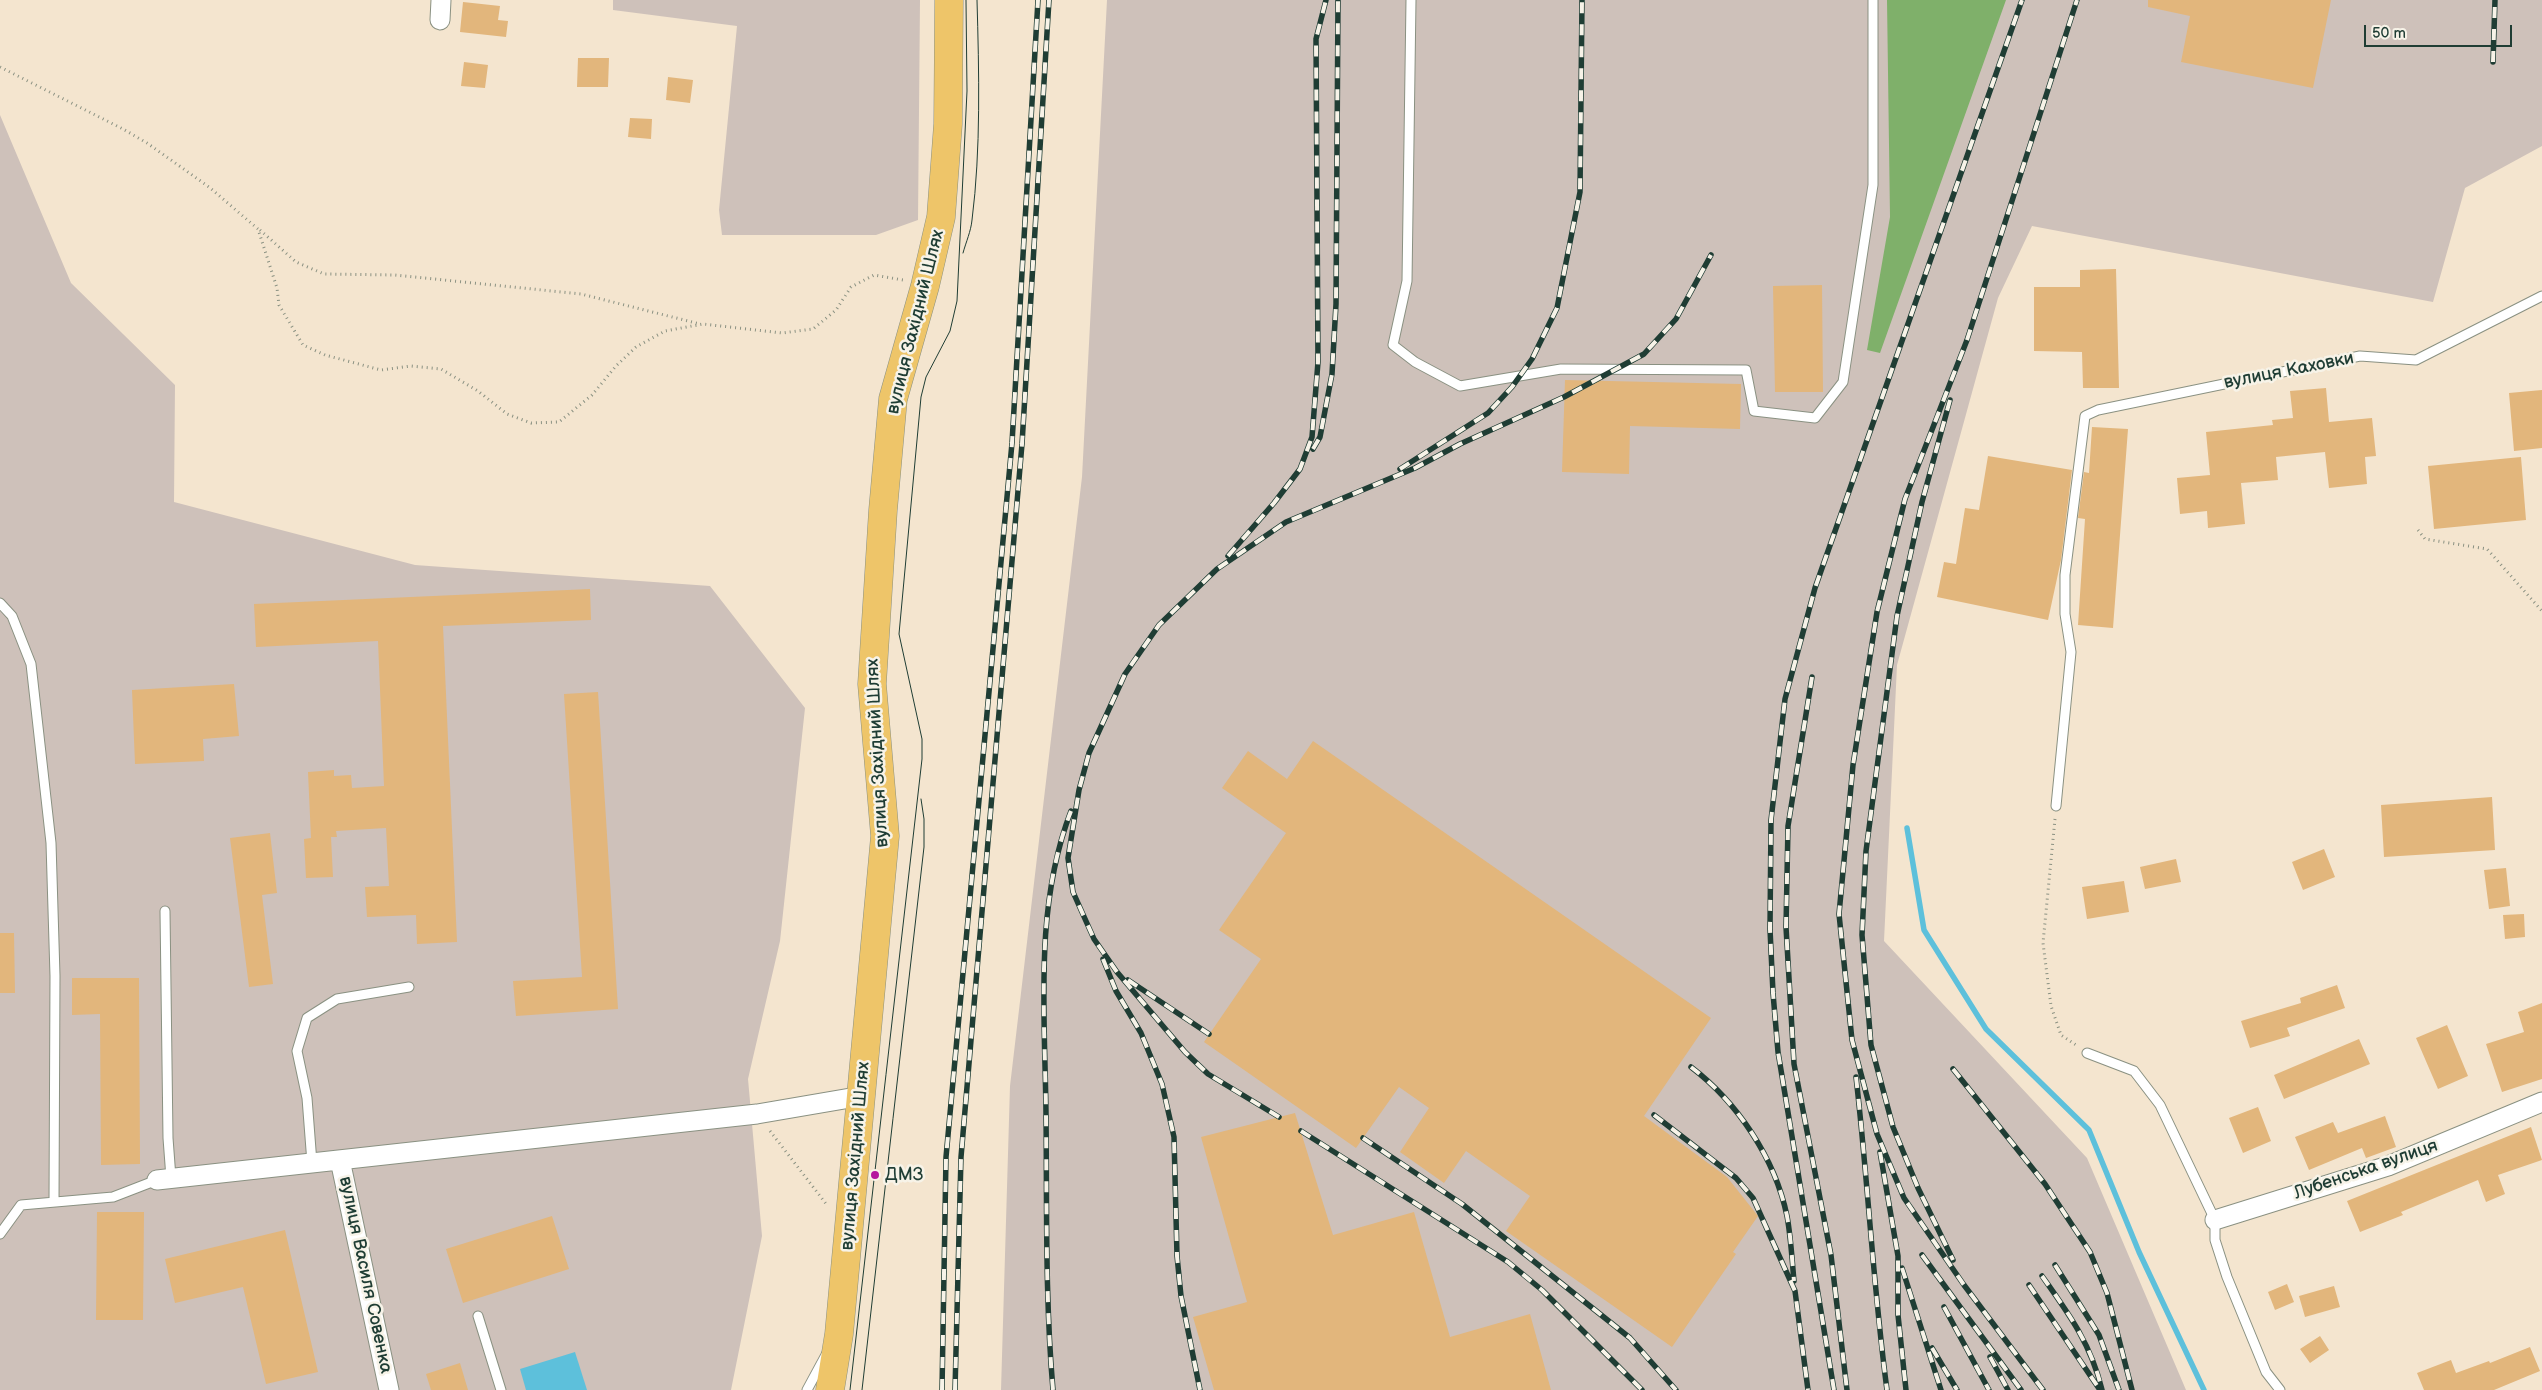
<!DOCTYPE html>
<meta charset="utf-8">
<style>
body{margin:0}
#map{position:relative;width:2542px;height:1390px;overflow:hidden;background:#f4e5cf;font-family:"Balsamiq Sans",sans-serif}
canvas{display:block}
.scale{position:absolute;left:2364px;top:25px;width:148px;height:22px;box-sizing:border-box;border:2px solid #1f3d34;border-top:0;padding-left:6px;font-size:15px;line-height:18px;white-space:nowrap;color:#1f3d34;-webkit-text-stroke:4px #f7f3e8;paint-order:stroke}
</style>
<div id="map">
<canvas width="2542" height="1390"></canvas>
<div class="scale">50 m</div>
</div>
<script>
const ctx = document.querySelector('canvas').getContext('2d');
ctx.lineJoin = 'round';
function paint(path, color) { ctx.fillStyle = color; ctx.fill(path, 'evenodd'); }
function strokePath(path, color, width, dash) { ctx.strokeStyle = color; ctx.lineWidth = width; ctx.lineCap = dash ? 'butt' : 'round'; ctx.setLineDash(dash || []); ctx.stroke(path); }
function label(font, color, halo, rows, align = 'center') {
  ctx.font = font + ' "Balsamiq Sans",sans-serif'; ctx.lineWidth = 5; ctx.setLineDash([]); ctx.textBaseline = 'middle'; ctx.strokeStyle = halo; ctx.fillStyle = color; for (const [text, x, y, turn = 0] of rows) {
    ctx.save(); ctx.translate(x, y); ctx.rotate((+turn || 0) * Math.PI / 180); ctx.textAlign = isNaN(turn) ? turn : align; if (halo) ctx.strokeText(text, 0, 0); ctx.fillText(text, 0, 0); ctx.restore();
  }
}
paint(new Path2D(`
 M613,0H920L918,220L876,235H722L719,210L737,26L613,10Z
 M1107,0H2542V146L2465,188L2433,302L2032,226L1998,298L1897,665L1884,941L2087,1158L2186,1390H1001L1010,1086L1082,477Z
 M0,115L71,283L175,385L174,502L415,565L710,586L805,708L780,941L748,1079L762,1236L731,1390H0Z`), '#cec1ba');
paint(new Path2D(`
 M1887,0H2006L1880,353L1867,350L1890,217Z`), '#7fb06a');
paint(new Path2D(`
 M575,1352L587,1390H526L520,1369Z`), '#5dc0db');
strokePath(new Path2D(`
 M1907,828L1924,930L1986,1029L2089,1130L2139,1252L2204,1390`), '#5dc0db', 5.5);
paint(new Path2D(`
 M2148,0H2331L2313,88L2181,62L2190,16L2148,7Z
 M463,2L500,6L498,20L508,21L506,37L460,32Z
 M578,58H609L608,87H577Z
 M464,62L488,65L485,88L461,86Z
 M668,77L693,80L690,103L666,100Z
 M630,118L652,119L651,139L628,137Z
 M2116,269L2119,388H2083L2082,352L2034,351V287H2080V270Z
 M1822,285L1823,392H1775L1773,286Z
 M1565,380L1741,384L1740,429L1630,426L1629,474L1562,472Z
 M2326,388L2329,422L2372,418L2376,456L2365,457L2367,484L2329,488L2325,452L2276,457L2278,480L2241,483L2245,524L2208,528L2207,511L2180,514L2177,478L2210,475L2206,432L2273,425L2272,420L2293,418L2290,391Z
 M2542,390V448L2514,451L2509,393Z
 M2092,427L2128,429L2113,628L2078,625L2085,519L2078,518L2084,472L2089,473Z
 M1988,456L2072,470L2061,560L2048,620L1937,597L1944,562L1956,564L1965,508L1979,510Z
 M2521,457L2526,520L2434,529L2428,466Z
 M590,589L591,620L443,626L457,942L417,944L416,915L367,917L365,887L389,886L386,828L336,831L337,837H331L333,877L306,878L304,839L311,838L308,772L334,770V776L351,775L352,788L384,786L378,641L256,647L254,604Z
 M234,684L239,736L203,739L204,761L135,764L132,690Z
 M598,692L618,1009L516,1016L513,981L582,977L564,694Z
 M1313,741L1711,1018L1644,1116L1727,1177L1758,1216L1733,1252L1736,1254L1672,1347L1506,1231L1530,1196L1466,1151L1444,1183L1400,1152L1429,1108L1399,1087L1356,1148L1204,1042L1261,959L1219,930L1286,833L1222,788L1248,751L1287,779Z
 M2492,797L2495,850L2384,857L2381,805Z
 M270,833L277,893L262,895L273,984L249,987L230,838Z
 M2324,849L2335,877L2303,890L2292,862Z
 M2176,859L2181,882L2145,889L2140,867Z
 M2506,868L2510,906L2489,909L2484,870Z
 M2124,881L2129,912L2087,919L2082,887Z
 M2524,914L2525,937L2505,939L2503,915Z
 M0,933H14L15,993H0Z
 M72,978H139L140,1164L101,1165L100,1014L72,1015Z
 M2337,985L2345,1008L2287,1028L2290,1036L2250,1048L2241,1021L2301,1003L2300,998Z
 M2542,1003V1079L2502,1092L2486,1044L2524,1032L2518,1012Z
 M2447,1025L2468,1076L2438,1089L2416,1038Z
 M2359,1039L2370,1064L2284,1099L2274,1075Z
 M2258,1107L2271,1141L2243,1153L2229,1118Z
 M1295,1113L1333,1235L1414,1212L1450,1337L1530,1314L1551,1390H1214L1193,1317L1247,1302L1201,1137Z
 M2385,1116L2396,1147L2366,1158L2362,1148L2309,1170L2295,1137L2333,1122L2338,1133Z
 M2531,1127L2542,1160L2498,1175L2505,1194L2486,1202L2478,1180L2401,1212L2403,1215L2360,1232L2347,1201Z
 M97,1212H144L143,1320H96Z
 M552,1216L569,1269L463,1303L446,1249Z
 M285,1230L318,1372L266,1384L243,1287L175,1303L165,1259Z
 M2287,1284L2294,1302L2275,1310L2268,1292Z
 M2334,1286L2340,1307L2305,1317L2299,1296Z
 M2320,1336L2329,1350L2310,1363L2300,1349Z
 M2530,1347L2540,1371L2494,1390H2424L2417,1373L2451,1360L2456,1373L2489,1361L2490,1363Z
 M460,1363L468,1390H431L426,1374Z`), '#e2b67c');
const service = new Path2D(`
 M1411,0L1407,281L1393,345L1415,362L1460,386L1561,369L1746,370L1754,411L1815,418L1843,382L1873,185V0
 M0,603L12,616L31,664L51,843L55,976L54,1201
 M2056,806L2071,652L2065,614V575L2085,416L2098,410L2360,356L2416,360L2542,296
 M165,911L168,1138L171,1178
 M2087,1053L2134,1071L2160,1105L2215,1220V1240L2227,1277L2266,1372L2280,1390
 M312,1163L307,1098L297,1051L307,1018L337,999L409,987
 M0,1234L21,1205L113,1197L157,1180
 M478,1316L501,1390
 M807,1390L827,1353`);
const minor = new Path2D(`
 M440,20L441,0
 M340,1160L389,1390
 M157,1180L757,1114L862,1096
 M2215,1220L2388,1166L2542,1102`);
const trunk = new Path2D(`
 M830,1390L839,1334L885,836L872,684L883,510L893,399L925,286L941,217L948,124L949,0`);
strokePath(service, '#8a9182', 11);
strokePath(minor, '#8a9182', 21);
strokePath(trunk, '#8a9182', 29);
strokePath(new Path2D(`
 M0,67L123,129L147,143L209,187L258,229L277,288L279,305L303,345L325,355L381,370L411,366L441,369L478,391L507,414L531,423L559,422L592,395L616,366L636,347L665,331L703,324L782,333L813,329L836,310L851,287L874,275L903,280
 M260,230L296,262L324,274L395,275L581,294L700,324
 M2418,530L2425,539L2487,549L2542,611
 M2055,819L2043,943L2051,1006L2061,1035L2076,1045
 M770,1131L827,1205`), '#8a9182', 3, [1, 4]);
strokePath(service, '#fff', 9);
strokePath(minor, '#fff', 19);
strokePath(trunk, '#eec569', 28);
strokePath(new Path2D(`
 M963,253C966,242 971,231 972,220C981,150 979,71 977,0
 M850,1390L922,759V739L899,634L921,397L926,377L950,331L957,301L967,91L966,0
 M862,1390L924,847V819L921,799`), '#1f3d34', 1);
const rail = new Path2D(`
 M2493,62L2495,0
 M1950,400L1922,502L1897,616L1866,851L1862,935L1871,1045L1893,1127L1918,1188L1953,1260
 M1313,449L1320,437L1332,374L1336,304L1338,0
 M1400,469L1488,413L1512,387L1532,359L1557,308L1580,192L1582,0
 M1228,556L1274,503L1300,469L1312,437L1318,362L1316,39L1326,0
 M1812,677L1788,826L1786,927L1794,1064L1831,1255L1847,1390
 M1103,959L1116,991L1141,1033L1162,1084L1174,1137L1177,1256L1181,1296L1200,1390
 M1128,980L1209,1034
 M1691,1067C1737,1102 1775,1158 1787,1216C1791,1238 1792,1260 1794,1281
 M1953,1069L2045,1184L2090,1252L2107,1293L2132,1390
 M1856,1077C1868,1181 1873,1286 1887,1390
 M1654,1115L1736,1178L1753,1198L1795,1291L1808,1390
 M1279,1117L1208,1074L1185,1052L1117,972L1094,939L1073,892L1068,858L1079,790L1089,753L1125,674L1159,625L1217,569L1286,522L1415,468L1460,444L1564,397L1644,354L1676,319L1711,255
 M1301,1131L1508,1262L1542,1290L1642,1390
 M1363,1138L1462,1204L1630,1338L1676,1390
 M1880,1152L1898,1256V1315L1906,1390
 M1922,1255L2021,1390
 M2055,1265L2099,1335L2119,1390
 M1902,1268L1941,1390
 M2042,1276C2069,1314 2091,1344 2102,1390
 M2029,1285L2100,1390
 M1944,1307L1989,1390
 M1932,1348L1957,1390
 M1990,1357L2008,1390
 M942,1390L946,1157L1012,443L1038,0
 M955,1390L961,1157L1022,444L1049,0
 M1053,1390C1045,1298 1047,1206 1046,1114C1045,1013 1034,907 1071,811
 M1834,1390L1778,1052L1773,993L1770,929L1771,820L1785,699L1815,588L2022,0
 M2043,1390L1964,1285L1904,1198L1877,1134L1852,1040L1839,914L1853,765L1877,612L1905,499L1967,340L2077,0`);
strokePath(rail, '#1f3d34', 5.5);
strokePath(rail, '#f7f3e8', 4, [11]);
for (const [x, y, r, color] of [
 [875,1175,5,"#b5179e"]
]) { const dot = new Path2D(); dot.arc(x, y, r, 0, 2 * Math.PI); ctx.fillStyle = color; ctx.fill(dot); strokePath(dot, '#f7f3e8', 2); }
label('18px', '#1f3d34', '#f7f3e8', [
 ["вулиця Західний Шлях",916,322,-76],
 ["вулиця Каховки",2289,371,-11],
 ["вулиця Західний Шлях",878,753,-93],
 ["вулиця Західний Шлях",856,1156,-85],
 ["Лубенська вулиця",2366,1170,-19],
 ["вулиця Василя Совенка",365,1275,78]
]);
label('18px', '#1f3d34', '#f7f3e8', [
 ["ДМЗ",885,1175]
], 'left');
</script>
